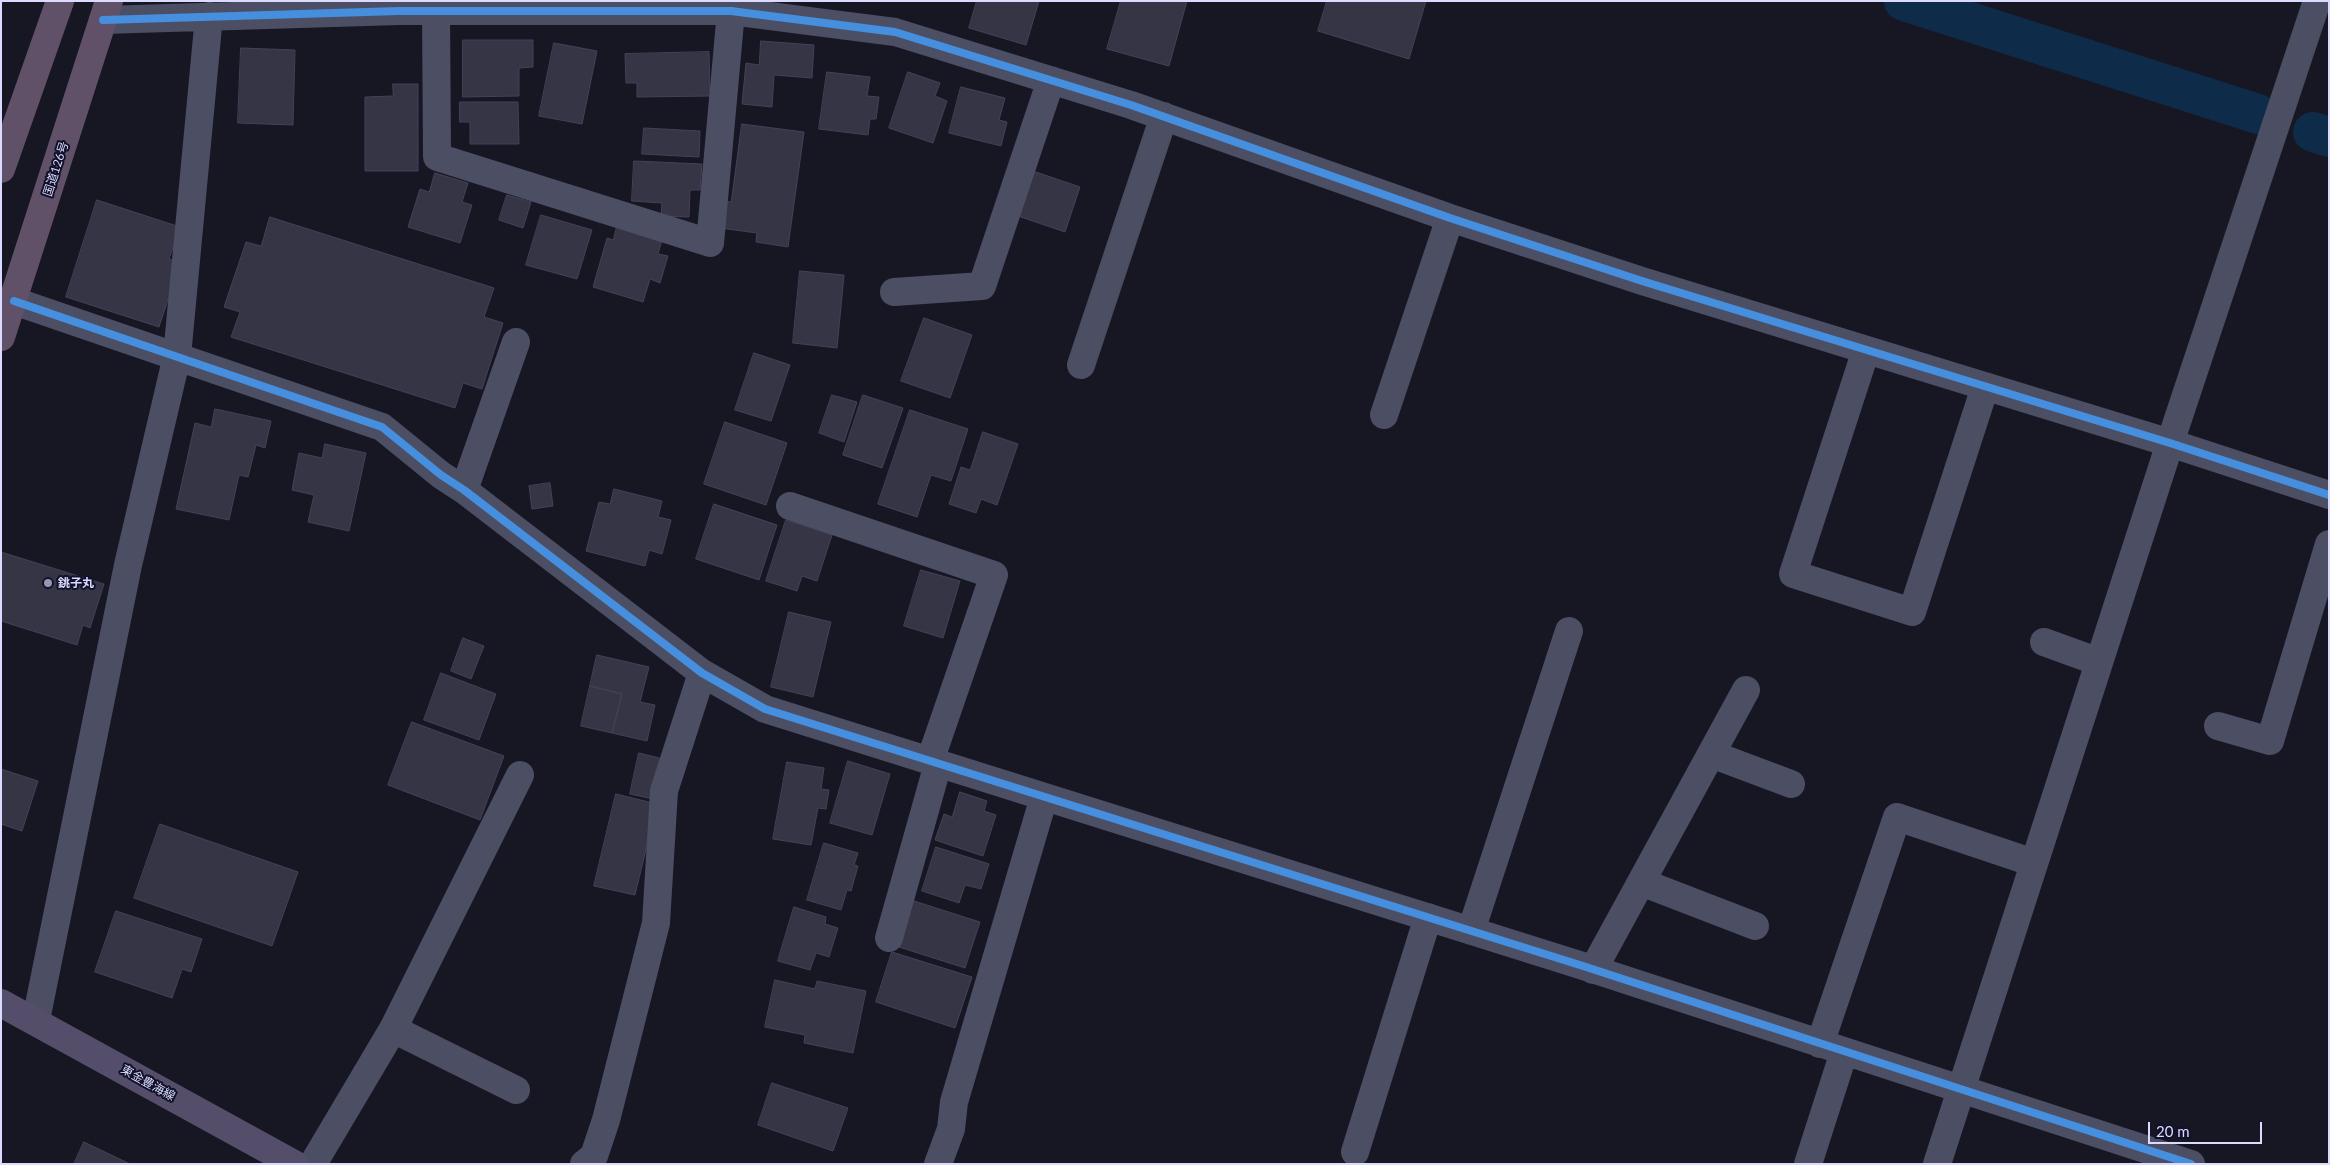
<!DOCTYPE html>
<meta charset="utf-8">
<style>
body{margin:0}
#map{position:relative;width:2330px;height:1165px;overflow:hidden;background:#171724;font-family:Lato,sans-serif}
canvas{display:block}
.frame{position:absolute;inset:0;border:2px solid #dadbff;pointer-events:none}
.scale{position:absolute;left:2148px;top:1122px;width:114px;height:22px;box-sizing:border-box;border:2px solid #dadbff;border-top:0;padding-left:6px;font-size:15px;line-height:18px;white-space:nowrap;color:#dadbff;-webkit-text-stroke:4px #11112a;paint-order:stroke}
</style>
<div id="map">
<canvas width="2330" height="1165"></canvas>
<div class="frame"></div>
<div class="scale">20 m</div>
</div>
<script>
const ctx = document.querySelector('canvas').getContext('2d');
ctx.lineJoin = 'round';
function strokePath(path, color, width, dash) { ctx.strokeStyle = color; ctx.lineWidth = width; ctx.lineCap = dash ? 'butt' : 'round'; ctx.setLineDash(dash || []); ctx.stroke(path); }
function paint(path, color) { ctx.fillStyle = color; ctx.fill(path, 'evenodd'); }
function label(font, color, halo, rows, align = 'center') {
  ctx.font = font + ' Lato,"Noto Sans JP",sans-serif'; ctx.lineWidth = 4; ctx.setLineDash([]); ctx.textBaseline = 'middle'; ctx.strokeStyle = halo; ctx.fillStyle = color; for (const [text, x, y, turn = 0] of rows) {
    ctx.save(); ctx.translate(x, y); ctx.rotate((+turn || 0) * Math.PI / 180); ctx.textAlign = isNaN(turn) ? turn : align; if (halo) ctx.strokeText(text, 0, 0); ctx.fillText(text, 0, 0); ctx.restore();
  }
}
strokePath(new Path2D(`
 M1904,1L2258,114
 M2313,132L2329,137`), '#0e2c49', 40);
const building = new Path2D(`
 M977,1H1039L1026,45L969,28Z
 M1121,1H1187L1169,66L1107,49Z
 M1327,1H1426L1409,59L1318,31Z
 M463,40H533V67L519,68V96L463,97Z
 M761,41L814,45L812,78L774,75L772,107L742,104L746,63L759,65Z
 M554,43L597,51L582,124L539,116Z
 M241,48L295,50L293,125L238,123Z
 M709,52L710,96L637,97V83H626L625,54Z
 M827,72L870,77L867,96L879,97L876,119H870L868,135L819,129Z
 M908,72L940,83L935,96L947,101L933,143L889,128Z
 M393,84H418V171H365V97L393,96Z
 M961,87L1005,98L999,120L1007,122L1001,146L949,133Z
 M460,102H518L519,144H470V122H460Z
 M742,124L804,132L788,247L756,242L757,233L720,228L724,201L731,202Z
 M644,128L700,131L699,157L642,154Z
 M634,161L702,164L700,190H690L689,217L661,216L662,203L632,201Z
 M1033,171L1080,187L1065,232L1018,216Z
 M435,173L468,183L462,202L472,205L460,243L408,227L420,189L429,192Z
 M507,195L531,202L523,228L499,220Z
 M97,200L180,227L169,259L180,263L159,327L66,297Z
 M541,215L592,230L577,279L526,265Z
 M270,217L494,288L484,317L503,323L482,389L463,383L455,408L231,337L240,312L224,307L246,242L261,246Z
 M617,227L662,240L658,254L668,256L660,283L650,279L643,302L593,287L607,238L613,240Z
 M800,271L844,275L837,348L793,343Z
 M924,318L972,335L950,398L901,381Z
 M754,353L790,365L771,421L735,410Z
 M832,395L857,402L844,442L819,433Z
 M863,395L903,408L882,468L843,455Z
 M215,409L271,421L265,448L256,445L248,477L239,475L229,520L176,509L195,423L211,427Z
 M910,410L968,429L951,481L931,475L917,517L878,504Z
 M725,422L787,443L766,505L704,484Z
 M983,432L1018,444L997,505L981,499L976,513L949,504L961,467L970,470Z
 M325,444L366,453L349,531L308,522L314,495L292,490L299,453L322,458Z
 M550,483L553,506L532,509L529,486Z
 M614,489L662,501L658,517L671,520L662,554L649,550L645,566L586,551L599,502L610,504Z
 M714,504L777,525L759,580L696,559Z
 M786,520L832,535L817,581L802,576L797,591L766,581Z
 M1,552L104,584L90,628L83,625L77,645L1,621Z
 M921,570L960,581L943,638L904,626Z
 M789,612L831,622L813,697L771,687Z
 M463,638L484,646L471,679L451,671Z
 M597,655L649,667L640,702L655,705L647,741L612,733L622,694L590,686Z
 M441,673L496,694L479,740L424,720Z
 M590,686L622,694L612,733L581,726Z
 M412,722L504,756L480,820L388,785Z
 M639,753L663,759L653,799L630,794Z
 M848,761L890,774L872,835L830,823Z
 M787,762L824,768L821,789L829,790L826,809L818,808L811,845L773,839Z
 M1,769L38,781L22,831L1,824Z
 M960,792L987,801L984,811L996,815L983,856L935,840L944,814L952,817Z
 M616,794L657,804L635,895L594,886Z
 M160,824L298,872L272,946L134,898Z
 M824,843L858,853L854,865L858,866L851,891L847,890L841,910L807,900Z
 M936,847L989,864L981,889L965,885L959,903L922,891Z
 M914,901L980,922L965,968L899,947Z
 M794,907L826,917L825,924L838,928L829,957L816,953L810,970L778,961Z
 M116,911L202,939L191,972L182,969L172,998L95,972Z
 M892,952L972,977L955,1028L876,1002Z
 M775,980L815,989L817,981L866,991L853,1053L804,1043L805,1035L765,1027Z
 M772,1083L848,1108L833,1151L758,1125Z
 M84,1142L130,1164H74Z`);
paint(building, '#353546');
strokePath(building, '#434258', 1);
strokePath(new Path2D(`
 M436,12L437,157L710,243L731,11
 M103,20L399,11H731L895,32L1131,105L1450,218L1642,281L2170,443L2329,495
 M894,292L982,286L1051,80
 M14,301L382,427L441,475L464,490L702,673L765,709L1583,966L2191,1164
 M1866,350L1793,574L1912,612L1985,387
 M1081,365L1164,116
 M1384,415L1450,218
 M464,490L516,342
 M790,506L994,575L930,761
 M2044,642L2099,662
 M2218,726L2270,741L2329,544
 M1711,754L1791,784
 M1641,882L1755,926
 M1471,931L1569,631
 M889,938L938,764
 M1593,970L1746,690
 M36,1020L128,565L177,356L209,16
 M393,1029L516,1090
 M1820,1044L1897,817L2034,863
 M1355,1152L1428,917
 M313,1164L393,1029L520,775
 M584,1164L594,1156L606,1120L656,923L664,791L702,673
 M938,1164L951,1129L954,1102L1044,797
 M1808,1164L1844,1052
 M1937,1164L2170,443L2317,1`), '#4c4e64', 28);
strokePath(new Path2D(`
 M1,1003L294,1164`), '#544e6a', 28);
strokePath(new Path2D(`
 M1,169L60,1
 M1,337L109,1`), '#605169', 28);
strokePath(new Path2D(`
 M103,20L399,11H731L895,32L1131,105L1450,218L1642,281L2170,443L2329,495
 M14,301L382,427L441,475L464,490L702,673L765,709L1583,966L2191,1164`), '#468fdf', 8);
for (const [x, y, r, color] of [
 [48,583,5,"#9696b2"]
]) { const dot = new Path2D(); dot.arc(x, y, r, 0, 2 * Math.PI); ctx.fillStyle = color; ctx.fill(dot); strokePath(dot, '#11112a', 2); }
label('12px', '#dadbff', '#11112a', [
 ["国道126号",56,169,-72],
 ["東金豊海線",148,1083,29]
]);
label('bold 12px', '#dadbff', '#11112a', [
 ["銚子丸",58,583]
], 'left');
</script>
